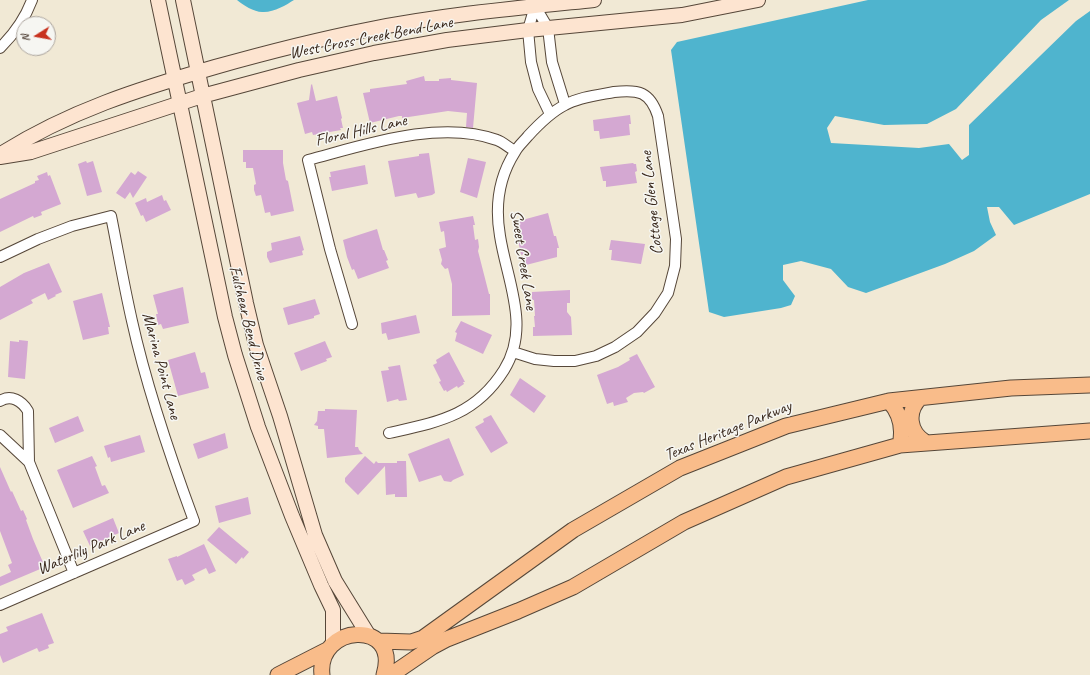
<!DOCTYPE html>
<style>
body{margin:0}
#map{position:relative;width:1090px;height:675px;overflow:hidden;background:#f1e9d5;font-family:Caveat,sans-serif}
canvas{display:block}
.north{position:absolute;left:16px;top:16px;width:40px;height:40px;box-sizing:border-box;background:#f6f6f2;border:1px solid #aba49d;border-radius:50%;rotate:259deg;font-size:11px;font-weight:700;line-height:16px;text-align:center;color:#3b2a1e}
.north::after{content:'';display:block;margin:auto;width:14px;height:18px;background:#c8321e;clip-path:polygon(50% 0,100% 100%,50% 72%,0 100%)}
</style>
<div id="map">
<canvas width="1090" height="675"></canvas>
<div class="north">N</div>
</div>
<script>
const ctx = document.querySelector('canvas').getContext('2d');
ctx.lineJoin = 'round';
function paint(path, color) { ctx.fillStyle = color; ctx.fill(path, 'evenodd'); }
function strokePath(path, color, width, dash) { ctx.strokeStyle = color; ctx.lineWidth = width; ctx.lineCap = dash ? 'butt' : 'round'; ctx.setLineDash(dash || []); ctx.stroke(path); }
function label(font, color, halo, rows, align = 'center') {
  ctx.font = font + ' Caveat,sans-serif'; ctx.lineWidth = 3; ctx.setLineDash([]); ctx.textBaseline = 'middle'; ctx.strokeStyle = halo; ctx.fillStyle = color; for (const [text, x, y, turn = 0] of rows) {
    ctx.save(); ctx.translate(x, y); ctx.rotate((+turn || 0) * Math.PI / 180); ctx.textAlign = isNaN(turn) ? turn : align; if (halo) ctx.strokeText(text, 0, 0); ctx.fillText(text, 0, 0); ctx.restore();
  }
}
paint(new Path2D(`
 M237,0H294C286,5 273,13 262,12C254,12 243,5 237,0Z
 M868,0H1069L1041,20L956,109L927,124L884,125L835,116L827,128L831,143L919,148L949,144L962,160L969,155V125L1076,21L1090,11V194L1014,225L999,207H987L990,222L996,235L974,251L945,264L866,293L848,287L831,269L801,261L783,265V280L795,296L791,305L781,308L724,317L709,312L671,50L677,42Z`), '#4fb4ce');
paint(new Path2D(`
 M424,76L425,81H439V79L451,78V80L477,83L473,128L466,127L467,113L448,111L402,118V116H399L370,123L363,93L370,92V89L407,84L406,81Z
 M312,84L316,101L337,96L342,118L341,119L343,128H340L341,130L313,135L312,132L305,134L297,103L309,100L311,85Z
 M630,115L631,124H629L630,135L600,139L599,131H594L593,120Z
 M243,150H283V163L286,180L288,181L294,211L271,216L270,212L265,213L261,195L256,196L254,190V185L256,184L253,168H246V162H243Z
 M429,153L435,193L432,195L418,198L416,193L395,197L388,161L419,156V154Z
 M468,158L486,162L477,198L460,192Z
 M86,161L87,163L93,161L102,192L87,196L78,164Z
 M633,163L634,164H636L637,171L635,172L637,183L606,187V181H603L600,167Z
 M365,165L368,184L332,191L329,177H331L330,172Z
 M138,171L147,177L133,198L130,192L125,199L116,193L131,172L135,175Z
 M47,172L48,176L50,175L61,204L41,212L42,215L34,218L33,216L0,232V199L35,183V181L39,180L37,176Z
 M162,195L164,201L166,200L171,210L146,222L143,215L141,216L135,203L146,198L147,202Z
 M548,213L554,236H556L559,248H557V257L526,265L524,254L521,255L519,245L515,228L517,227L515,222Z
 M473,216L475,225H473L475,240L478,239L479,247L478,251L489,294H490V315L452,316V284L448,268L445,269L441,264L442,260L439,249L446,247L444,231L441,232L439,222Z
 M377,229L383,250H384L388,260L386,261L389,268L358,279L354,269L352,270L347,257L343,240Z
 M300,236L304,250L302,251L303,255L270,263L267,257V252L272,250L271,243Z
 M611,240L645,244L641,264L611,260L612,250H609Z
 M49,263L62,292L55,295L56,296L48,300L45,293L31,300L33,303L0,320V287L24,273Z
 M183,287L189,323L163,329L161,324L158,325L156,314H158L153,295Z
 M570,290V303H567V312L571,317L572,335L533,336V327H535L534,316H535L534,300H532V292Z
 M102,293L110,327H108L109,334L83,340L73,301Z
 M315,299L320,314L314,316V318L288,325L283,308Z
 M416,315L420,333L388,340L386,333L382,334L381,323Z
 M461,321L492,335L483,354L455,341L457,333L455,332Z
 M19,340L28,341L25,379L8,377L10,341L19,342Z
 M325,341L332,357L326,359L327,361L301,371L294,353Z
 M195,352L201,373L205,372L209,388L178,396L168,360Z
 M449,352L465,382H463L464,384L458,388L457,386L447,392L446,390L444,391L439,382L441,381L433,365L437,363L436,360Z
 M637,354L655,387L644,393L643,392L634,393L626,398L628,402L614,406L613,402L607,404L597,375L618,367L630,360L629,358Z
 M400,365L407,400L399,401L398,399L387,402L381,371L389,370L388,367Z
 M520,378L546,396L534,413L510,395Z
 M325,409L357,410L355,447H358L359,450L363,454L327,458L324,429H318V426L314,425L317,421L318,411H325Z
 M491,415L508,443L491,453L475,427L484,422L483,419Z
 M78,416L84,431L55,443L49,428Z
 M225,433L228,448L198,459L193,444Z
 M140,435L145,452L111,462L110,457L108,458L104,446Z
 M449,438L464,475L453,480L451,482L444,481L441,475L419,482L408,454Z
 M92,456L97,466L95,467L102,486L105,485L109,493L73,508L57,470Z
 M365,456L374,464L376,461L378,463H397V461H406L407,497H395V494L386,495L385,466L358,495L345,482V478Z
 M0,467L11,492L12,491L21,511L23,510L27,519L26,520L33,539L45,567L0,586V577L11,572L8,565L12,563L0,531Z
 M248,497L251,514L219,523L215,506Z
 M113,518L119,533L90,546L83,531Z
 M219,527L249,552L243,559L242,557L236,564L207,540Z
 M204,544L216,571L209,574L206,568L192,575L195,580L185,585L182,579L177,581L168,559L177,556V557Z
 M42,613L54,643L48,645L49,648L39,652L37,648L3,663L0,655V634L8,631L6,627Z`), '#d4a8d2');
const street = new Path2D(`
 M535,6L528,30L531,62L538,89L550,114
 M535,6L548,28L552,62L565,104
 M0,48C14,34 25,19 32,0
 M0,257L38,239L72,226L111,216C118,251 124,286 132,321C147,389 170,456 194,521L0,605
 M352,324L330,249L308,160C365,145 440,119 497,140C503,142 509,148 515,151
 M0,401C11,394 22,401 28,411L29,462L74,573
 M389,433C438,422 475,416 504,370C531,327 507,281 500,236C495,207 499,177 515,152C518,146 524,141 528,136C539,124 551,112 565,105C579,97 598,95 614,92C639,89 650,92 658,116L676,239L675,266L668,293L655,313L637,332L615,347L596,356L575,361H554L535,359L513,352
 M0,435L29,462`);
const secondary = new Path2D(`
 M158,0L225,317L235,355L258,427L292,516L321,585L333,610V644
 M183,0L246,303L256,345L280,416L315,535L335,581L369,636
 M1,154C69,111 139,89 215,67C265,53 315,40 366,30C441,15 517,8 594,0
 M0,157L31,152L202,96L299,70L374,53L447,40L528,30L682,15L758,0`);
const primary = new Path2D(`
 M920,398C906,412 909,432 925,442
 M889,401C901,414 904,428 900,445
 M379,641L411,642L423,638L573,530L680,468L786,426L889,401L1011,388L1090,385
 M278,675L327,650
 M322,675C316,624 401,618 384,675
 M391,675L432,647L447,639L518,611L573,587L684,522L786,477L900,445L1090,431`);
strokePath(street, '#564739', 12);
strokePath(secondary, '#564739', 16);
strokePath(primary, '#564739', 17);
strokePath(street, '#fff', 10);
strokePath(secondary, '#fde4d0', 14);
strokePath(primary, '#f9bc8a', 15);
label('17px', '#3b2a1e', '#f6f6f2', [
 ["West Cross Creek Bend Lane",371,38,-11],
 ["Floral Hills Lane",361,131,-13],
 ["Cottage Glen Lane",652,203,-96],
 ["Sweet Creek Lane",523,260,81],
 ["Fulshear Bend Drive",248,323,76],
 ["Marina Point Lane",161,366,75],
 ["Texas Heritage Parkway",728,431,-22],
 ["Waterlily Park Lane",91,548,-23]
]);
</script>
